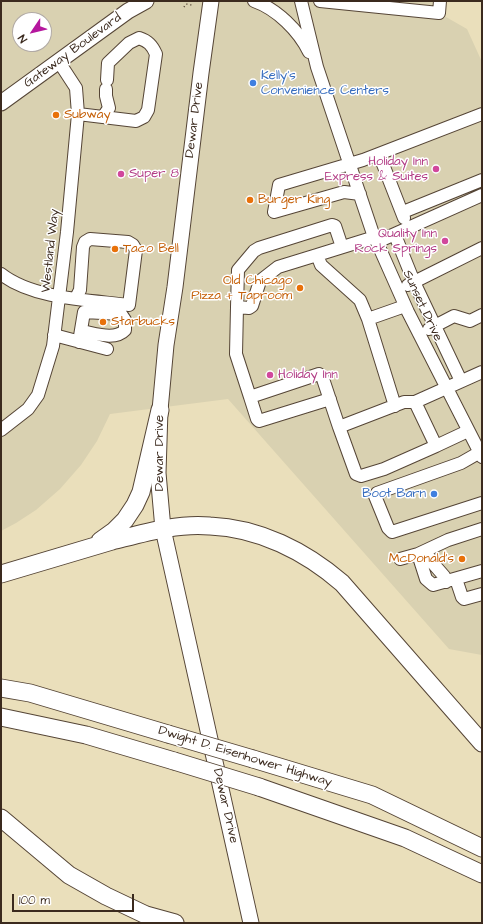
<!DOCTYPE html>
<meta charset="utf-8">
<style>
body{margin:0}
#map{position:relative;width:483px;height:924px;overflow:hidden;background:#eadfbb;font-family:"Architects Daughter",sans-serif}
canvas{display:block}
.frame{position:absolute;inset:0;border:2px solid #3b2a1e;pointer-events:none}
.north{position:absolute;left:12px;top:12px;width:40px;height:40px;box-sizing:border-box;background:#fff;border:1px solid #b1aaa5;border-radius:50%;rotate:235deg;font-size:11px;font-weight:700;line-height:16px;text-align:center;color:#3b2a1e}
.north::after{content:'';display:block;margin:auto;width:14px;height:18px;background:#b5179e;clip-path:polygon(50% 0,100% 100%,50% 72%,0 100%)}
.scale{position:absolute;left:12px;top:894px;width:122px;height:18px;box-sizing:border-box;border:2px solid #3b2a1e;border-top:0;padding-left:5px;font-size:12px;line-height:14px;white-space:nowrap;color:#3b2a1e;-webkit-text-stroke:3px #fff;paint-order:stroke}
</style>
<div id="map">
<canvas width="483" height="924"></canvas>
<div class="frame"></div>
<div class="north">N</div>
<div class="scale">100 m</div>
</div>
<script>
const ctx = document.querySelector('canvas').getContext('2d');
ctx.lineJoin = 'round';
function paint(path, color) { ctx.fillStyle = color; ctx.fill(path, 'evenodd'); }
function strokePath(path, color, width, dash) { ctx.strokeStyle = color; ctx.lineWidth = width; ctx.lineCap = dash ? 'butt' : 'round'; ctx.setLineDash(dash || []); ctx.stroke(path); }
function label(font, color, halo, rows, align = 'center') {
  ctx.font = font + ' "Architects Daughter",sans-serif'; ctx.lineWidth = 3; ctx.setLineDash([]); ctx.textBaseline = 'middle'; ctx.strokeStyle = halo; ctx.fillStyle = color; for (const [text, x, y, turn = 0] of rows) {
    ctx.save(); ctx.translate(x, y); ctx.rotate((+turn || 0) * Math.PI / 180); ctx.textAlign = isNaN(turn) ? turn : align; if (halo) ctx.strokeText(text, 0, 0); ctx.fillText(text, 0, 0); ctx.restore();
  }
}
paint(new Path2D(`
 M1,1H435L439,13L467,29L482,62V655L449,649L228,399L110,414L97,441L81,465L60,489L36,510L16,523L1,531ZM20,20H44V44H20Z`), '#d9d1b1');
const minor = new Path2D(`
 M254,1C277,9 299,31 309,52
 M301,1L317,67L372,231L408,312L482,457
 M320,1L439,13L440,1
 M78,114L136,121L144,117L148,110L156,54C152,45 148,41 139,38L129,43L108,63L107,80
 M103,117L109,108L106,96V89
 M379,154L404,218
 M360,194L344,192L274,212L279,185L363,160L482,114
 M403,212L482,180
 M395,235L414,282L461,381
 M375,237L317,255L321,265L360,300L368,319L405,306
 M377,242L482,195
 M317,255L278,267L260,281L252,306L249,308L237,307L238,270L254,251L259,248L332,225L335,226L342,247
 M1,274C33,299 89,300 129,305L136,250L133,245L128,242L90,239L85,242L83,247L80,290L76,298
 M408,285L482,248
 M237,307L236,354L250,397
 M368,319L395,406
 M429,329L454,316L470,321L482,315
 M54,335L107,349
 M79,342L84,312L121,314L125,320V330C115,341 94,333 81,331
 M330,399L259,421L257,419L250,397L319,374L322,376L339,427
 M415,402H404L339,427L356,474L361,476L384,469L436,446
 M1,430L28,409L38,395L53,346L67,232L78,114L76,88L59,62
 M468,431L436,446L415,402L482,372
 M482,451L461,463L377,493L375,496L388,528L392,532L482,503
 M482,529L448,540L418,554L426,579L433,585L482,571
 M426,551L430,560L444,576L446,582
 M400,559L418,554
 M456,579L462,597L464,599L482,594`);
const major = new Path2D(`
 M211,1L201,73L175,287L166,345L160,410L158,473L163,529L251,923
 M1,103L128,11L146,1`);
const highway = new Path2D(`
 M100,541L114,531L125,520L135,505L141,492L160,410
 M1,574C38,563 75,552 112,541C144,533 177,523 210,526C259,528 305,551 342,583L482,743
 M1,688L30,693L168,734
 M1,717L86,735L174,761
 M253,759L372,795L482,848
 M259,787L405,838L482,874
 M1,818L69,875L106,896L146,915L175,923`);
strokePath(minor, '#554536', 14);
strokePath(major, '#554536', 17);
strokePath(highway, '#554536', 19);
strokePath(new Path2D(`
 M184,7L186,4L192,5`), '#554536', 1.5, [1, 3]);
strokePath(minor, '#fff', 12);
strokePath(major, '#fff', 15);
strokePath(highway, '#fff', 17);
const highwayBridge = new Path2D(`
 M168,734L253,759
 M174,761L259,787`);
strokePath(highwayBridge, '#554536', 19, []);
strokePath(highwayBridge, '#fff', 17);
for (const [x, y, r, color] of [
 [253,83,4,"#3f7fe0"],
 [56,115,4,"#e8710a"],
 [436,169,4,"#d1479c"],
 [121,174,4,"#d1479c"],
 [250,200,4,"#e8710a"],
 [445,241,4,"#d1479c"],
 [115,249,4,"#e8710a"],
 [300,288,4,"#e8710a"],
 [103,322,4,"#e8710a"],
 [270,375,4,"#d1479c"],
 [434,494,4,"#3f7fe0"],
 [462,559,4,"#e8710a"]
]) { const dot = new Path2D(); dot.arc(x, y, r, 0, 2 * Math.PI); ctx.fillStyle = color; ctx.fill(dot); strokePath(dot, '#fff', 1.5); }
label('13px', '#3b2a1e', '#fff', [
 ["Gateway Boulevard",73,51,-36],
 ["Dewar Drive",195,120,-83],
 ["Westland Way",51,251,-84],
 ["Sunset Drive",422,306,65],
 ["Dewar Drive",160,453,-90],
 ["Dwight D. Eisenhower Highway",245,757,17],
 ["Dewar Drive",225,806,77]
]);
label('13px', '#366cbe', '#fff', [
 ["Kelly’s",261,76],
 ["Convenience Centers",261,91],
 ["Boot Barn",426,494,"right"]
], 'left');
label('13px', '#c56008', '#fff', [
 ["Subway",64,115],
 ["Burger King",258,200],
 ["Taco Bell",123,249],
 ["Old Chicago",292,281,"right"],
 ["Pizza + Taproom",292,296,"right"],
 ["Starbucks",111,322],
 ["McDonald's",454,559,"right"]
], 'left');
label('13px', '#b23c85', '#fff', [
 ["Holiday Inn",428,162],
 ["Express & Suites",428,177],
 ["Super 8",129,174,"left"],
 ["Quality Inn",437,234],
 ["Rock Springs",437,249],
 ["Holiday Inn",278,375,"left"]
], 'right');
</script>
